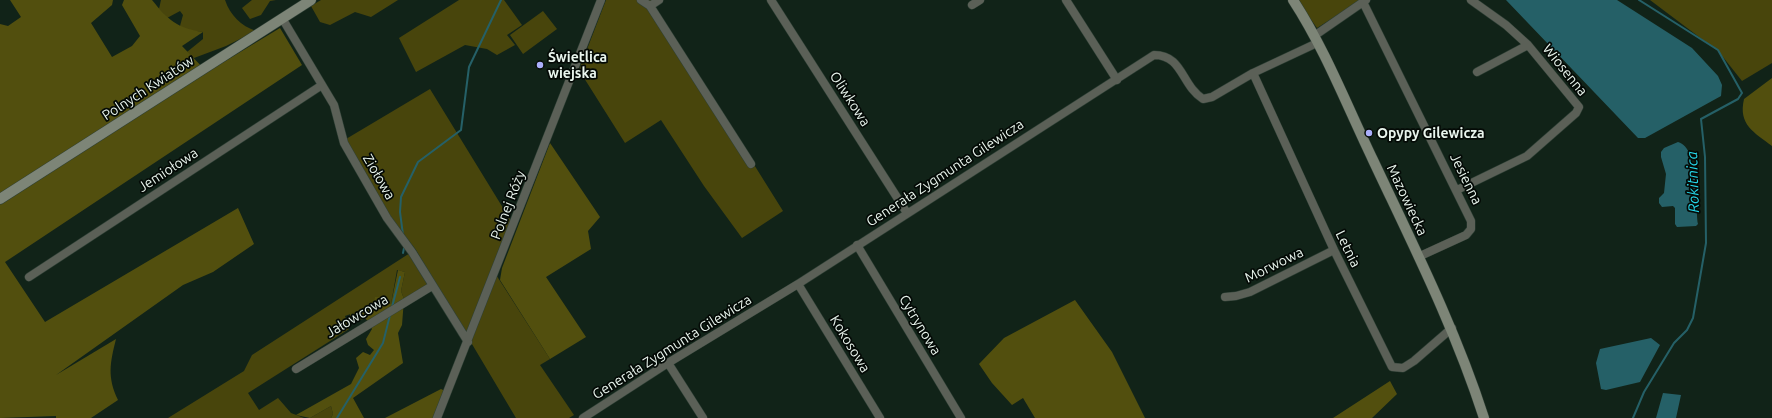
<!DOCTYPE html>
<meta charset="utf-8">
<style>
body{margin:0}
canvas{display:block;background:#112318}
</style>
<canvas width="1772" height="418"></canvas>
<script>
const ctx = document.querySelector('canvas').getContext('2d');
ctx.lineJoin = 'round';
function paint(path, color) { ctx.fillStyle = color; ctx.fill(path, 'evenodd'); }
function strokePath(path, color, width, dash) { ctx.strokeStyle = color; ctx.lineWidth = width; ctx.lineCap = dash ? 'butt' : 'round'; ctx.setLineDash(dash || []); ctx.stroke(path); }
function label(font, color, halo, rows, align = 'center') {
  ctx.font = font + ' Ubuntu,sans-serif'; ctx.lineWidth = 3.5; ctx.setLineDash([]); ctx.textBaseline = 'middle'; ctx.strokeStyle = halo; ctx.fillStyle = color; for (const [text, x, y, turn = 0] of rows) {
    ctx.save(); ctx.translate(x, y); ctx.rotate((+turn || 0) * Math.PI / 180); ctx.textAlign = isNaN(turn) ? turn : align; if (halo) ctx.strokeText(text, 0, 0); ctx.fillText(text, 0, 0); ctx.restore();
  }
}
paint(new Path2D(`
 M161,0H225C230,15 241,26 256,31L226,46L194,58L187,52L203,39V32L186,30L180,26L183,15L180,11L167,18L159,9Z
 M252,0H276L270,1L261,15L250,19L242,8Z
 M321,0H398L371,17L355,12L330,25L320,22L311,6Z
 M459,0H504L522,25L507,35L515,45L497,55L487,49L465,45L416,72L399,38Z
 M606,0H651L783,211L742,238L704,186L661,120L625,143L579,70Z
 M1297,0H1361L1317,28Z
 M1650,0H1772V63L1742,81L1719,52Z
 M543,11L557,29L523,54L510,35Z
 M430,89L511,221L493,270L550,359L540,365L574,415L569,418H516L416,250L391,218L346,139Z
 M410,253L428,285L404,299L401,291L405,272L397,270L391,304L373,306L345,316L349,329L248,393L259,410L278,398L291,413L304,418H168L244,371L252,355Z
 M331,406L333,414L331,418H310Z`), '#48450c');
paint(new Path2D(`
 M10,0H113L112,5L91,23L112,57L132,46L140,36L122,5L124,0H152C168,20 177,28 203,32L182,46L207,72L280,28L302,65L5,262L45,322L238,208L254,244L213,272L183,285L56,375L116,339C110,363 107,377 118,400L91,418H56V416L0,418V24L8,26L21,17Z
 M1772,78V146C1754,132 1738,125 1744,99Z
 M550,143L600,217L588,231L591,249L546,277L586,337L550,359L500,280L502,268Z
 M398,270L405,272L401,291L404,299L402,325L398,333L403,363L353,398L364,418H331L333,414L331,406L310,418L296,415L351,384L359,368L356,358L363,352L370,355L374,350L368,345L366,339L372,329L366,319L351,320L350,314L373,307L375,297H382L384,304H391Z
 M1075,300L1112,352L1145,418H1035L1023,398L1012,405L992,383L979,364L1004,338Z
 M1390,381L1397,394L1372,418H1333Z
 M441,389L445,391L433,418H385Z`), '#524f0e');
paint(new Path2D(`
 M1506,0H1617L1692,48L1718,76L1722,85L1721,96L1645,138H1638Z
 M1678,142C1700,148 1695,205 1698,224L1696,226L1677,227L1675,224V208L1673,206L1662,207L1659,203V198L1664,193L1666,174L1661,157V152L1664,148Z
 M1651,338L1660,345L1640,382L1606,390L1601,389L1596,363L1600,349Z
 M1663,393L1681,395L1676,418H1656Z`), '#256067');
strokePath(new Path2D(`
 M403,235L400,212L401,197L418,162L461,130L469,67L501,0
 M403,253L404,248
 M392,307L400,277
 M337,418L383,343L390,315
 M1633,418L1644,392L1674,343L1687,330L1693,318L1706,243L1705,157L1701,119L1738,99L1742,93L1718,50L1639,0`), '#256067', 2);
const street = new Path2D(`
 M641,0L650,6L751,164
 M771,0L907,213
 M1066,0L1117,80
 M1363,2L1471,221V229L1466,235L1418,257
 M972,5L980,0
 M650,6L659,0
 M282,18L334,105L344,143L387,218L412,252L468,342
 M1314,36L1366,0
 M1477,72L1528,45
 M1253,73L1334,250L1392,367L1403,368L1414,361L1452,328
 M1457,190L1527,156L1576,113L1579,107L1528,45L1506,25L1471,0
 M857,245L961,418
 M29,277L322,85
 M798,284L880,418
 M1225,297L1236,296L1250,292L1334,250
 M668,363L703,418
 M296,369L432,286
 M437,418L601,0
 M583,418L668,363L798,284L1154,55C1183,55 1181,85 1203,99L1212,97L1253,73L1317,43`);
const secondary = new Path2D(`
 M1293,0C1325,49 1347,106 1373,160C1413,245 1455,328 1484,418
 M0,199L311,0`);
strokePath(street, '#2f4036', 9);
strokePath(secondary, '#2f4036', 11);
strokePath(street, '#5b6057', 8);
strokePath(secondary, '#7d8577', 10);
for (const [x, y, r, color] of [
 [540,65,4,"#abaffb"],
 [1369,133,4,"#abaffb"]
]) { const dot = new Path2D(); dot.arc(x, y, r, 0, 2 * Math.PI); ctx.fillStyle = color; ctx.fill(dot); strokePath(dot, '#040a06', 1.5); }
label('bold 14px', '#e9f5ed', '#040a06', [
 ["Świetlica",548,57],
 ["wiejska",548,73],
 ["Opypy Gilewicza",1377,133]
], 'left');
label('14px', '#e9f5ed', '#040a06', [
 ["Wiosenna",1565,70,51],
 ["Polnych Kwiatów",148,88,-33],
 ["Oliwkowa",850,99,57],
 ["Jemiołowa",168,170,-33],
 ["Generała Zygmunta Gilewicza",945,173,-33],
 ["Ziołowa",379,177,60],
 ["Jesienna",1466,179,64],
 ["Mazowiecka",1407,200,65],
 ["Polnej Róży",508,205,-69],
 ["Letnia",1348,249,64],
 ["Morwowa",1274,265,-26],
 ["Jałowcowa",357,316,-31],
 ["Cytrynowa",920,325,59],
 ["Kokosowa",850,344,59],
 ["Generała Zygmunta Gilewicza",672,347,-32]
]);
label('italic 15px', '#25d6e9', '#040a06', [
 ["Rokitnica",1693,182,-92]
]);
</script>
